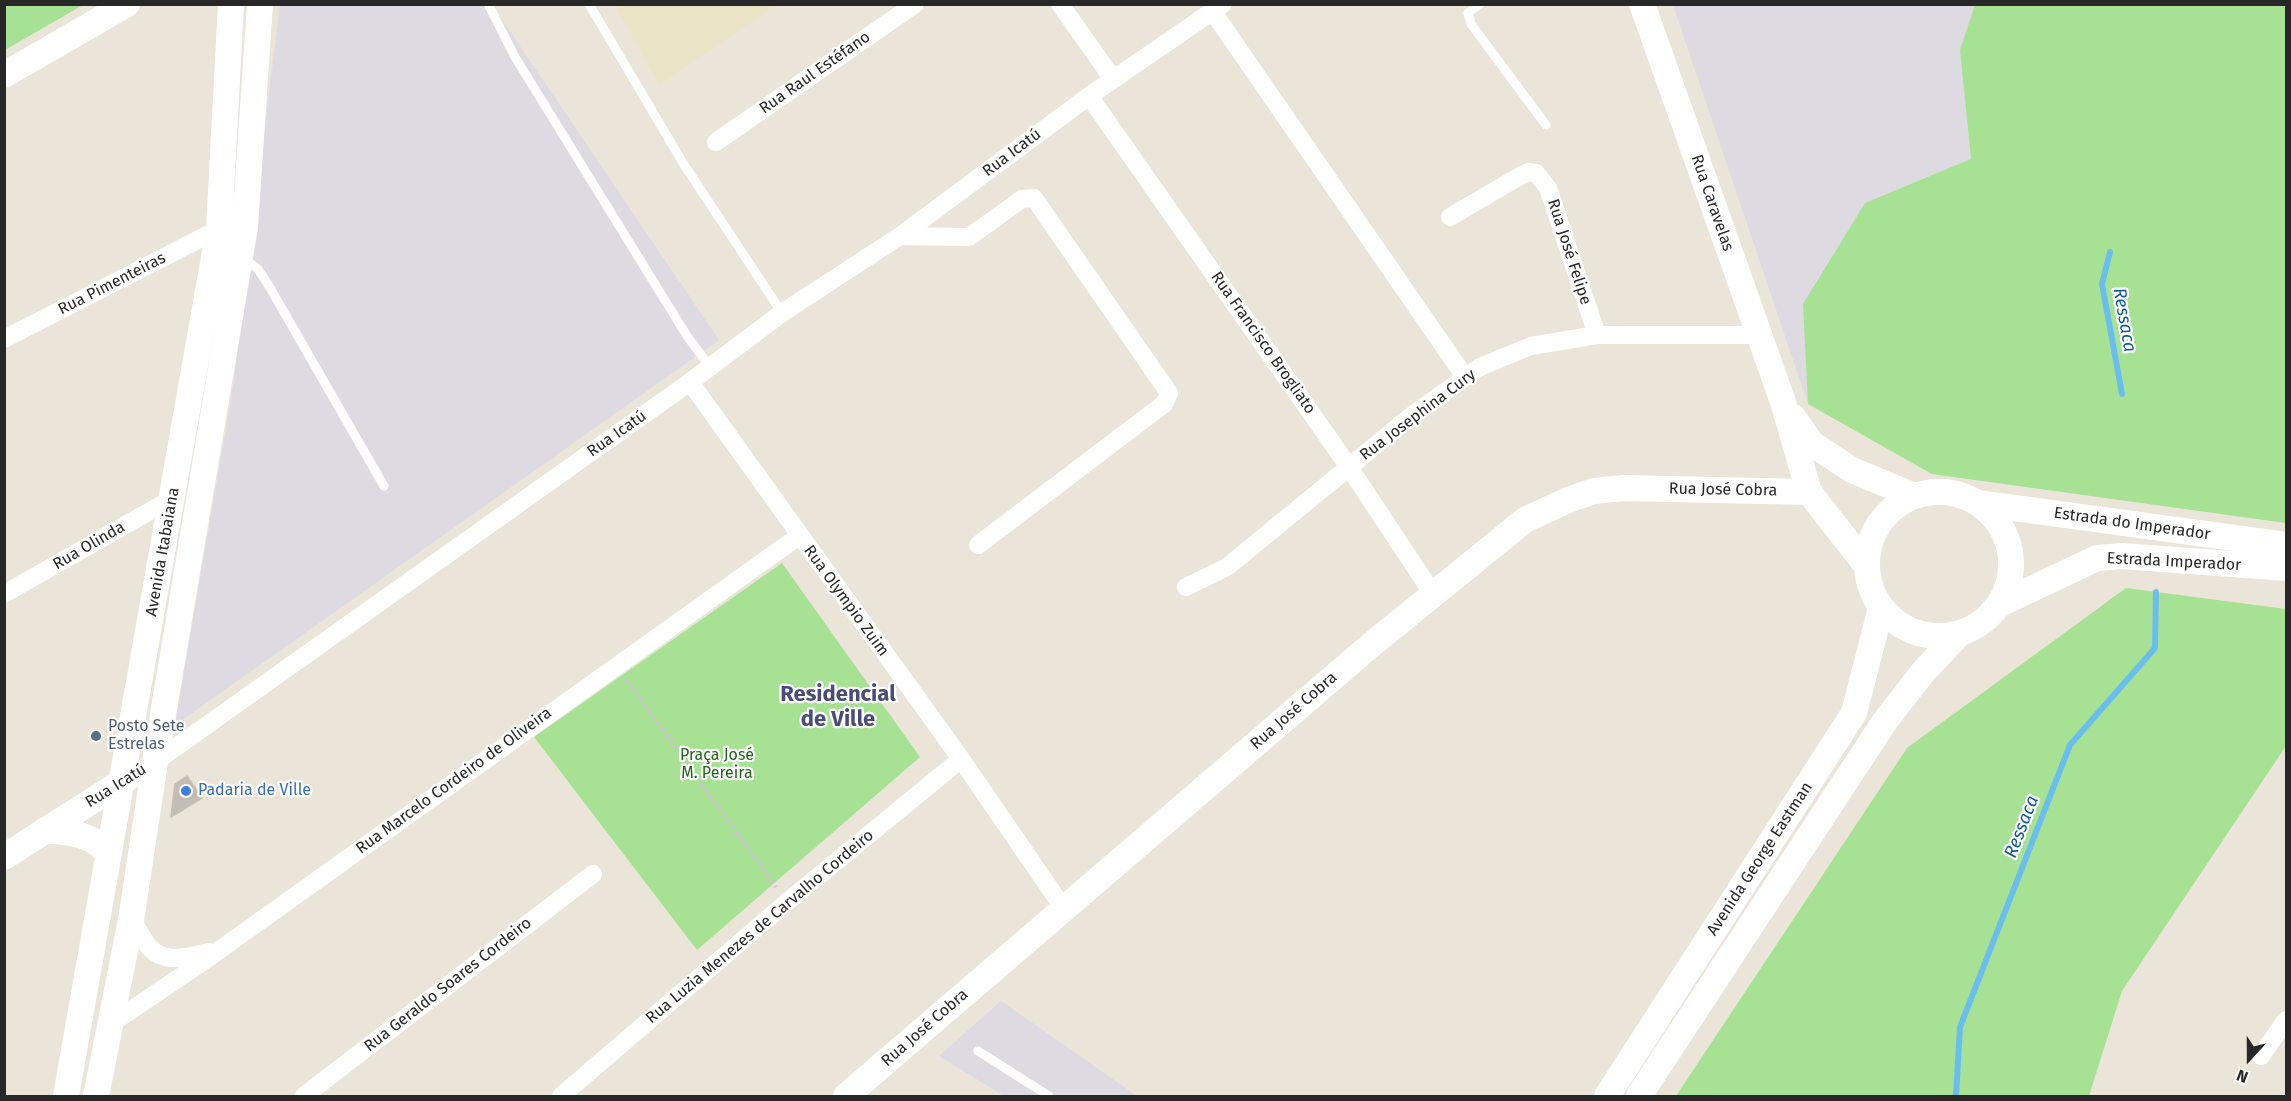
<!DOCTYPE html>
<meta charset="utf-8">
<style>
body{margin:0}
#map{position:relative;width:2291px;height:1101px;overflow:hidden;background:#eae4d9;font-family:"Fira Sans",sans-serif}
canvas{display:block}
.frame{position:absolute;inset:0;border:6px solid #272727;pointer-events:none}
.north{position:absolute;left:2219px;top:1029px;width:60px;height:60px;-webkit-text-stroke:4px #fff;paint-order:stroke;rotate:201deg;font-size:16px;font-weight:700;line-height:24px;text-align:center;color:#272727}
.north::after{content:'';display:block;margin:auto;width:21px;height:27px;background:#272727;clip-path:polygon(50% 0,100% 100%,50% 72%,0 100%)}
</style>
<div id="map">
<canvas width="2291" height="1101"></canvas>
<div class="frame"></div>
<div class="north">N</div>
</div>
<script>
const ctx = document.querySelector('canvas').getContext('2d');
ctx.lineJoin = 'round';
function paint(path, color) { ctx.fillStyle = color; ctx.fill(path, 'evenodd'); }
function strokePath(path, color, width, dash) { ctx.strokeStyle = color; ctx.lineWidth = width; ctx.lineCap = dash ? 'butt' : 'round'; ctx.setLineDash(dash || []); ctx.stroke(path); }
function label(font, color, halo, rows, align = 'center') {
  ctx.font = font + ' "Fira Sans",sans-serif'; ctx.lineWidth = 4.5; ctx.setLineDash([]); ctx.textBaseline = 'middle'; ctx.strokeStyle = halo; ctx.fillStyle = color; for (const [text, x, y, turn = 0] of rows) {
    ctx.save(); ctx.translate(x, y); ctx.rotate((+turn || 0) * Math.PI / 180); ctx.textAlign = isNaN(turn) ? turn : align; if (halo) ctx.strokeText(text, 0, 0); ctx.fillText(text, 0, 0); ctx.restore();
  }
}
paint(new Path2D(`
 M280,5H492L719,340L175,725L233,387Z
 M1673,5H2286V523L1932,474L1808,404Z
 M1001,1001L1137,1096H1004L939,1056Z`), '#dddae2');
paint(new Path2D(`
 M615,5H776L659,85Z`), '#ece4c7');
paint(new Path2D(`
 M5,4H83V5L5,50Z
 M1975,5H2286V523L1932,474L1808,404L1803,304L1865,203L1971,159L1960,50Z
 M782,563L920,757L697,950L534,737Z
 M2126,588L2286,609V746L2122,991L2089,1096H1676L1907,748Z`), '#a7e294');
strokePath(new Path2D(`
 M2110,252L2102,284L2122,394
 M1956,1096L1960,1027L2070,745L2155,648L2156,592`), '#6abeee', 6);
const building = new Path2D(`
 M187,776L202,798L171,817L175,784Z`);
paint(building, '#c2beb6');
strokePath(building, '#c5c1b3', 1.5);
strokePath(new Path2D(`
 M626,679L776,887`), '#c7c7c7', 4, [4.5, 3]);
strokePath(new Path2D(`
 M488,4L515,57L687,336L710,367
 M589,4L683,163L782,313
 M1480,4L1468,13L1471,24L1546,125
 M242,257L258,269L269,286L384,486
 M978,1051L1049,1096`), '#fff', 9);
strokePath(new Path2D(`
 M1060,4L1113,79
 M1213,12L1465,377
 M1089,96L1349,467L1433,594
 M716,142L915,4
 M1450,217L1520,176L1528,172L1536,173L1548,188L1597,335
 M900,236L969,237L1022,199L1034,198L1169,393L1164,404L978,545
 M4,339L219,229L228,228
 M690,382L961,759L1064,909
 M1186,587L1227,567L1415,413L1480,367L1531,346L1597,335H1758
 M4,594L173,498
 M155,762L690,382L782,313L900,236L1089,96L1223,4
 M131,920C137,926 139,932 144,940C159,966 185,958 209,952
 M109,1025L204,961L799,536
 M2261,1056L2286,1020
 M304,1096L593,874
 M561,1096L787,902L961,759`), '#fff', 18);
strokePath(new Path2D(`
 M1642,4L1783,402L1809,492L1866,565
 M4,75L127,4
 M1793,417L1811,443L1852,470L1914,496
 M1867 564a72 72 0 1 1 144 0a72 72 0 1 1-144 0Z
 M1978,503L2286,545
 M2000,604L2097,558L2122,556L2286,568
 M45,830C72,832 90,834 109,853
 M4,857L131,776
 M66,1096L219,229L231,4
 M96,1096L131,920L155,762L245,227L260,4
 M846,1096L1371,645L1525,520L1568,500L1594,491L1623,488L1809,492
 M1607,1096L1854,713L1881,608
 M1639,1096L1885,721L1924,671L1959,634`), '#fff', 26);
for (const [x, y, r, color] of [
 [96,736,6,"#5c6f8a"],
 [186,791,6,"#3f7fe0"]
]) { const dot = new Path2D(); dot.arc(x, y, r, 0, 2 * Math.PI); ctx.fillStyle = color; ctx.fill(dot); strokePath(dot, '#fff', 2); }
label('16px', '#272727', '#fff', [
 ["Rua Raul Estéfano",815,73,-35],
 ["Rua Icatú",1012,153,-37],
 ["Rua Caravelas",1712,203,71],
 ["Rua José Felipe",1569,252,72],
 ["Rua Pimenteiras",112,284,-27],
 ["Rua Francisco Brogliato",1263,343,55],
 ["Rua Josephina Cury",1418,415,-37],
 ["Rua Icatú",617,434,-35],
 ["Rua José Cobra",1723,490,1],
 ["Estrada do Imperador",2132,524,8],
 ["Rua Olinda",89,546,-30],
 ["Avenida Itabaiana",163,552,-80],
 ["Estrada Imperador",2174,562,3],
 ["Rua Olympio Zuim",846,601,54],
 ["Rua José Cobra",1294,711,-41],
 ["Rua Marcelo Cordeiro de Oliveira",454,781,-36],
 ["Rua Icatú",116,786,-32],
 ["Avenida George Eastman",1760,859,-57],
 ["Rua Luzia Menezes de Carvalho Cordeiro",760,927,-40],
 ["Rua Geraldo Soares Cordeiro",448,985,-38],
 ["Rua José Cobra",925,1028,-41]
]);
label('16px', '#4e5e75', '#fff', [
 ["Posto Sete",108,727],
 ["Estrelas",108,745]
], 'left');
label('16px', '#216319', '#fff', [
 ["Praça José",717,756],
 ["M. Pereira",717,774]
]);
label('16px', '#366cbe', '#fff', [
 ["Padaria de Ville",198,791]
], 'left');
label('italic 18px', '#0d5996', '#fff', [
 ["Ressaca",2124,320,80],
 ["Ressaca",2022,827,-69]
]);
label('bold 22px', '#484c77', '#fff', [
 ["Residencial",838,695],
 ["de Ville",838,720]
]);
</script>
